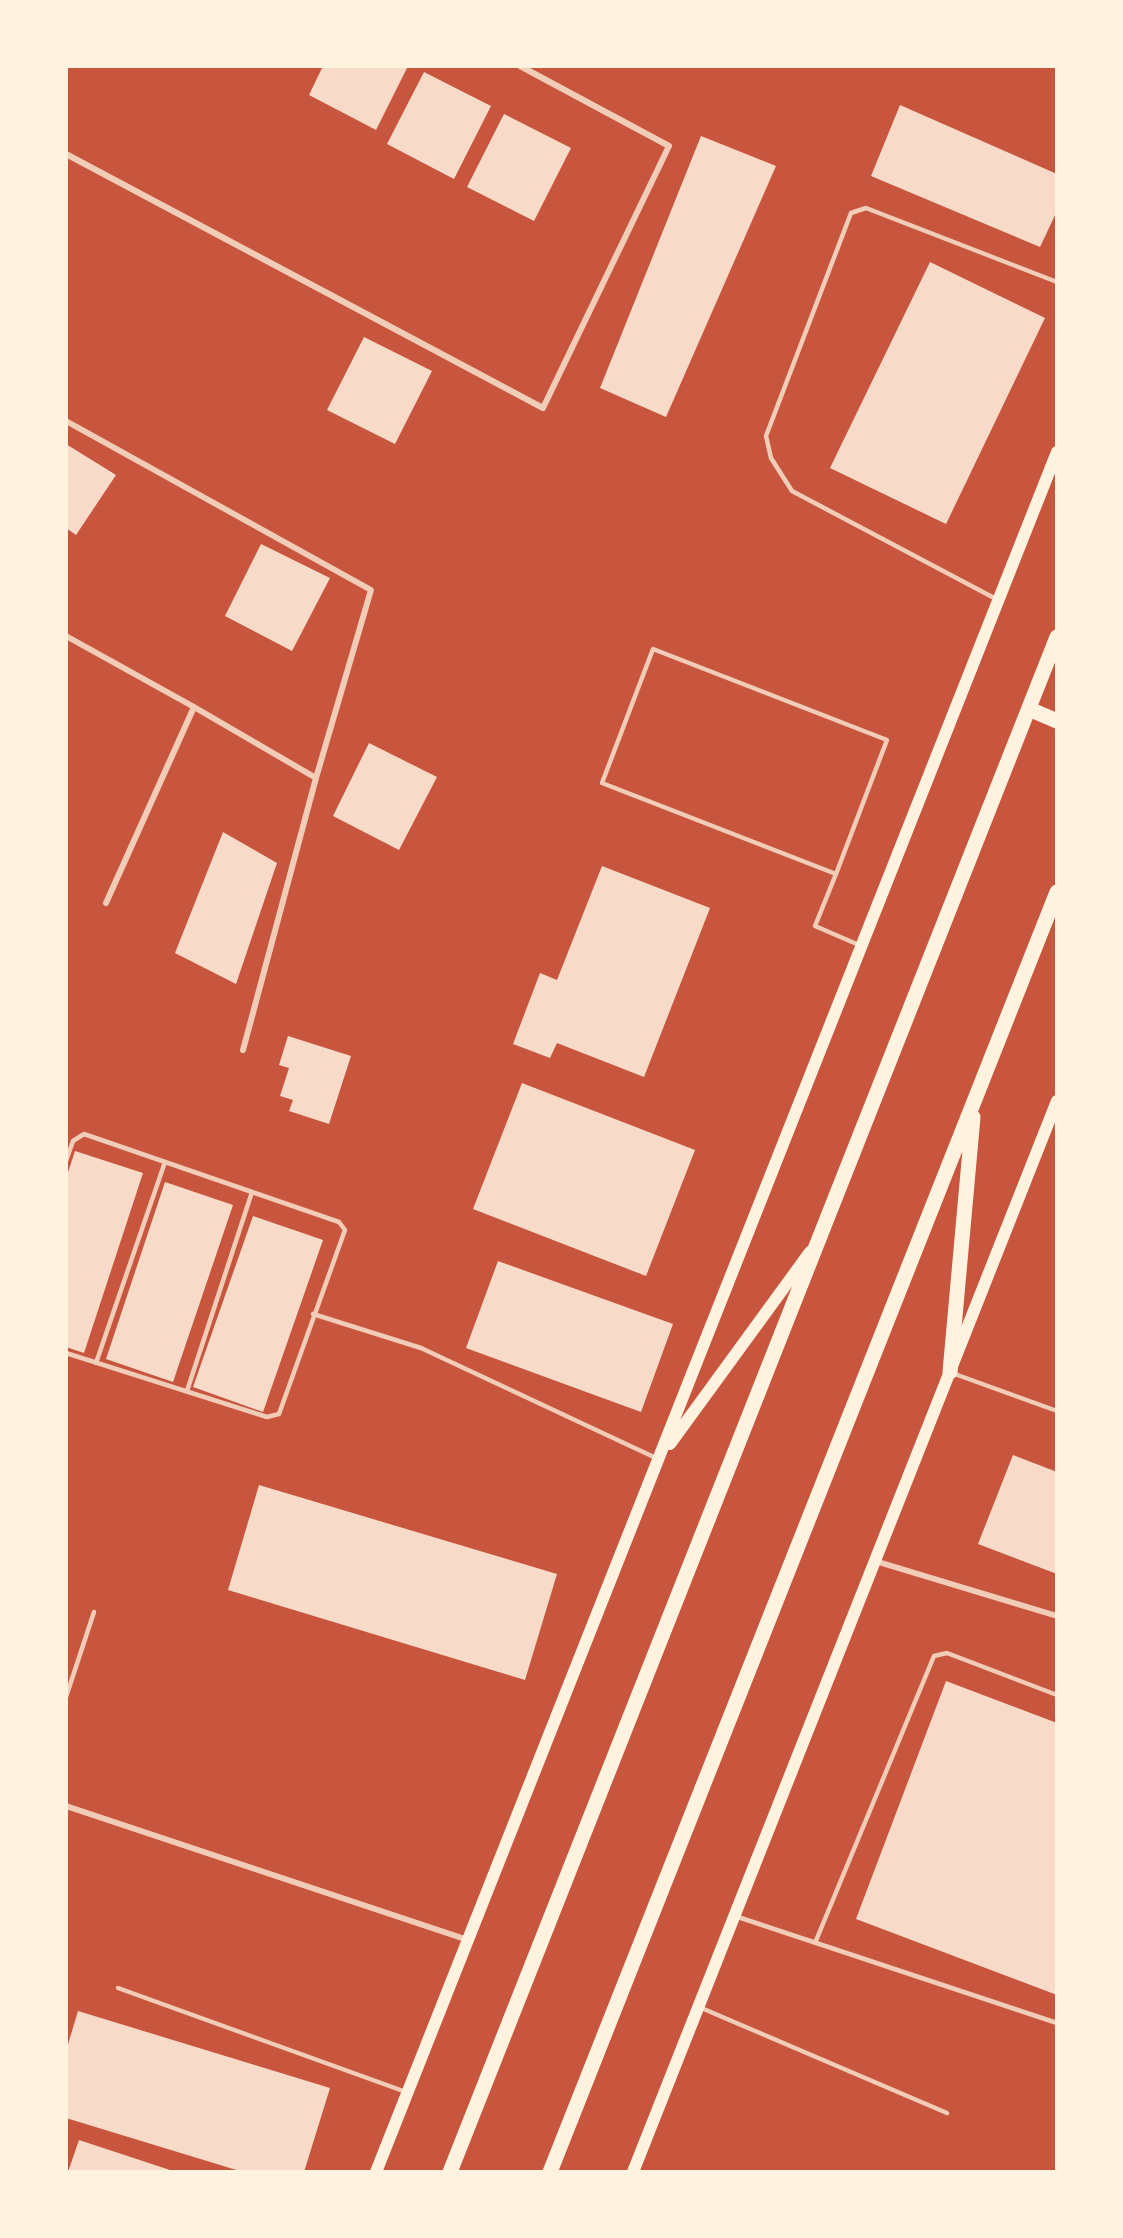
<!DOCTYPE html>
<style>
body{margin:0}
#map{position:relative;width:1123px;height:2238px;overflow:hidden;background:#c8553d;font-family:"PT Sans",sans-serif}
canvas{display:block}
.frame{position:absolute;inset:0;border:68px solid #fff3e0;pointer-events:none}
</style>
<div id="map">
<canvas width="1123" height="2238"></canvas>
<div class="frame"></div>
</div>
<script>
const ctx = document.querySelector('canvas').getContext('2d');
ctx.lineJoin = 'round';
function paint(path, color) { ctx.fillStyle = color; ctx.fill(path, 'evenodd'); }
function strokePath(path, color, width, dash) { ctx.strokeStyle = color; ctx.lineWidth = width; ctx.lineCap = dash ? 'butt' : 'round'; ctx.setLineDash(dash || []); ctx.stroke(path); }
paint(new Path2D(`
 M323,66H408L376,130L309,95Z
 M424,72L491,106L454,179L387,144Z
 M900,105L1057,174V211L1040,247L871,176Z
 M504,114L571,148L534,221L467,187Z
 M701,136L776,166L666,417L600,388Z
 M930,262L1045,318L946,524L830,468Z
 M364,337L432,371L395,444L327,410Z
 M66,444L116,475L76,535L66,528Z
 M261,544L330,578L292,651L225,616Z
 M369,743L437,777L399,850L333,816Z
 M223,832L277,863L236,984L175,953Z
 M602,866L710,908L644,1077L557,1043L550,1058L513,1044L540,973L557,980Z
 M288,1036L351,1056L329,1124L289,1111L293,1100L280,1096L289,1068L279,1065Z
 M522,1083L695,1150L646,1276L473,1209Z
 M75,1151L143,1173L84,1353L66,1347V1178Z
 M165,1182L233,1205L173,1382L106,1359Z
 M253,1216L323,1240L263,1412L193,1387Z
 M498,1261L673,1324L641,1412L466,1348Z
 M1013,1455L1057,1472V1574L978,1544Z
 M259,1485L557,1574L525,1680L228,1590Z
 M946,1681L1057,1723V1995L856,1919Z
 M78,2011L330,2088L304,2172H243L66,2118V2051Z
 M79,2140L176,2172H68Z`), '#f7dbc8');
strokePath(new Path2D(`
 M998,600L792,491L771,458L766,436L851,213L866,208L1057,282
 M836,874L887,740L653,649L602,783L836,874L815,926L859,945
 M66,1161L73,1141L84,1134L339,1222L345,1230L279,1414L267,1417L66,1353
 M313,1314L421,1348L656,1458
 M96,1363L165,1162
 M952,1373L1057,1411
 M187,1391L252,1192
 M66,1697L94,1612
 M735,1916L1057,2023
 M815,1943L934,1656L947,1653L1057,1695
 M118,1988L406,2092
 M699,2007L947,2113`), '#f1ccb7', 4.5);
strokePath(new Path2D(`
 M66,154L543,408L669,146L520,66
 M66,421L371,590L316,778L243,1050
 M66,636L194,707L316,778
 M106,903L194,707
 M875,1561L1057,1616
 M66,1806L468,1940`), '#f1ccb7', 6);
strokePath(new Path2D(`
 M670,1444L810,1252
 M376,2172L1057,452
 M633,2172L1057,1101`), '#fff3e0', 12);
strokePath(new Path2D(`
 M1029,709L1057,721
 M950,1372L973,1117
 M450,2172L1057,637
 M550,2172L1057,892`), '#fff3e0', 15);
</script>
